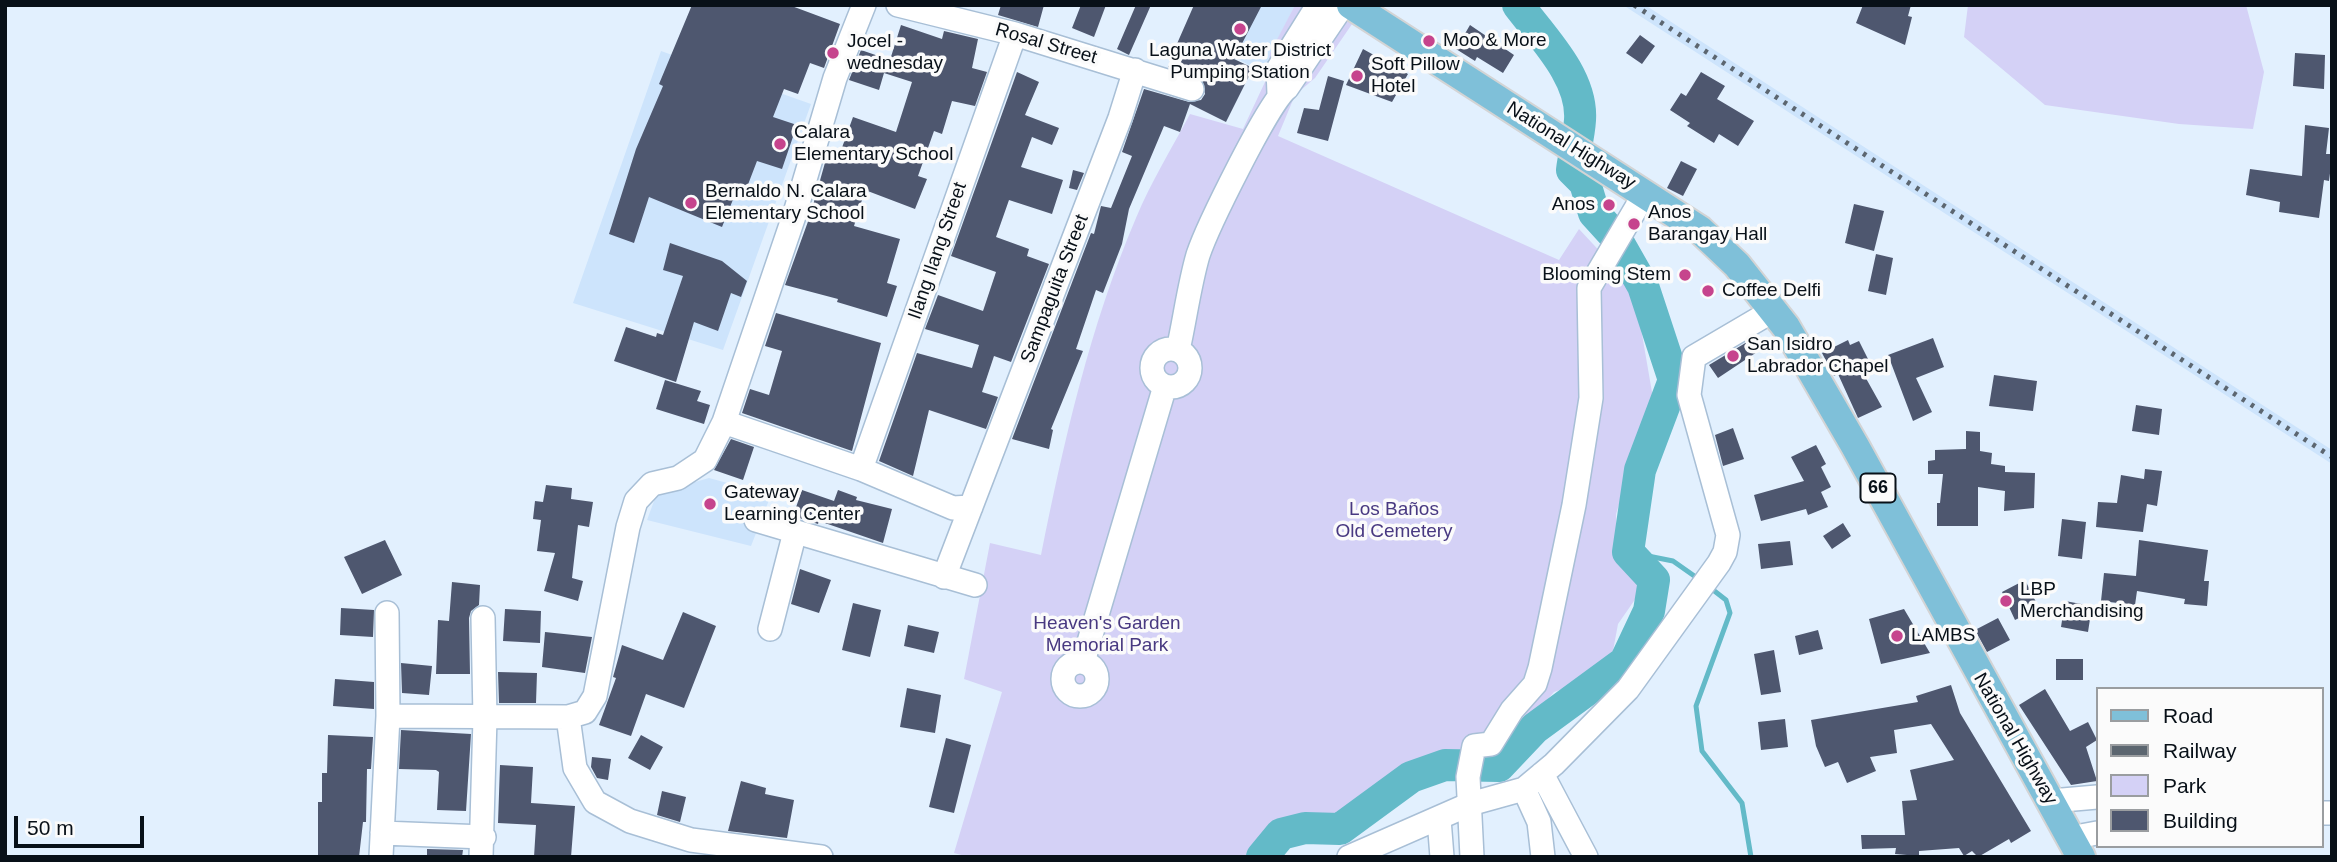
<!DOCTYPE html>
<meta charset="utf-8">
<style>
body{margin:0}
#map{position:relative;width:2337px;height:862px;overflow:hidden;background:#e2f0fe;font-family:Arial,sans-serif}
canvas{display:block}
.frame{position:absolute;inset:0;border:7px solid #081018;pointer-events:none}
.legend{position:absolute;left:2096px;top:687px;width:228px;height:161px;box-sizing:border-box;background:#fbfbfb;border:2px solid #9a9da0;margin:0;padding:9px 12px;list-style:none;font-size:21px;color:#081018}
.legend li{display:flex;align-items:center;gap:14px;height:35px}
.legend b{width:35px;border:2px solid #9a9da0}
.scale{position:absolute;left:14px;top:816px;width:130px;height:32px;box-sizing:border-box;border:4px solid #081018;border-top:0;padding-left:9px;font-size:21px;line-height:24px;white-space:nowrap;color:#081018;-webkit-text-stroke:5px #fbfbfb;paint-order:stroke}
</style>
<div id="map">
<canvas width="2337" height="862"></canvas>
<div class="frame"></div>
<ul class="legend">
<li><b style="height:9px;background:#7fc0d9"></b>Road</li>
<li><b style="height:9px;background:#5c6670"></b>Railway</li>
<li><b style="height:19px;background:#d4d1f6"></b>Park</li>
<li><b style="height:19px;background:#4e576f"></b>Building</li>
</ul>
<div class="scale">50 m</div>
</div>
<script>
const ctx = document.querySelector('canvas').getContext('2d');
ctx.lineJoin = 'round';
function paint(path, color) { ctx.fillStyle = color; ctx.fill(path, 'evenodd'); }
function strokePath(path, color, width, dash) { ctx.strokeStyle = color; ctx.lineWidth = width; ctx.lineCap = dash ? 'butt' : 'round'; ctx.setLineDash(dash || []); ctx.stroke(path); }
function label(font, color, halo, rows, align = 'center') {
  ctx.font = font + ' Arial,sans-serif'; ctx.lineWidth = 7; ctx.setLineDash([]); ctx.textBaseline = 'middle'; ctx.strokeStyle = halo; ctx.fillStyle = color; for (const [text, x, y, turn = 0] of rows) {
    ctx.save(); ctx.translate(x, y); ctx.rotate((+turn || 0) * Math.PI / 180); ctx.textAlign = isNaN(turn) ? turn : align; if (halo) ctx.strokeText(text, 0, 0); ctx.fillText(text, 0, 0); ctx.restore();
  }
}
paint(new Path2D(`
 M1238,5H1295L1262,72L1219,49Z
 M1623,5H1645L2332,450V464Z
 M661,51L811,104L723,350L573,303Z
 M709,478L771,495L751,546L647,520L657,493Z`), '#cde4fc');
paint(new Path2D(`
 M1295,5H1351L1361,11L1315,78L1295,95L1278,136L1559,260L1579,229L1634,288L1653,398L1616,514L1617,548L1645,585L1618,624L1613,651L1596,677L1554,692L1497,757L1427,760L1338,821L1294,818L1254,857H969L954,853L1002,692L964,679L990,543L1041,555C1064,440 1090,326 1136,218C1151,182 1172,148 1190,114L1243,129L1265,82L1270,53Z
 M1968,5H2246L2264,72L2253,129L2179,124L2045,105L1964,37Z`), '#d4d1f6');
strokePath(new Path2D(`
 M1628,552L1673,561L1700,580
 M1708,586L1726,600L1730,613L1696,706L1702,751L1742,803L1751,857`), '#63bac8', 5);
strokePath(new Path2D(`
 M1262,857L1281,834L1305,828L1340,829L1411,777L1445,765L1499,766L1535,728L1625,662L1649,611L1654,580L1628,552L1640,470L1674,380L1643,286L1614,235L1594,213L1585,183L1572,170C1574,153 1579,137 1580,120C1583,77 1542,37 1518,5`), '#63bac8', 32);
paint(new Path2D(`
 M692,5H789L840,24L824,68L810,63L798,94L784,89L773,117L797,125L782,169L757,161L744,195L736,192L722,227L649,197L634,243L609,234L636,149L663,86L659,84Z
 M1001,5H1044L1038,27L998,15Z
 M1081,5H1106L1094,37L1072,28Z
 M1136,5H1151L1129,55L1117,49Z
 M1194,5H1262L1234,59L1253,68L1226,122L1190,104L1180,132L1164,126L1129,209L1122,244L1103,293L1096,290L1076,349L1083,351L1051,429L1053,430L1049,449L1012,439L1091,233L1094,234L1101,206L1111,208L1132,156L1122,152L1144,89L1189,102L1201,100L1205,94L1202,79L1168,67L1180,47L1176,46Z
 M1863,5H1911L1908,16L1912,17L1905,45L1856,23Z
 M901,25L942,39L944,31L978,39L972,68L987,72L975,106L952,101L942,134L934,131L918,176L927,179L915,209L865,190L854,226L900,239L887,283L897,286L887,317L837,302L838,299L785,285L810,216L828,152L839,156L853,117L896,132L912,82L884,73L879,90L849,80L861,50L890,60Z
 M1470,25L1514,55L1503,73L1477,57L1475,61L1456,49Z
 M1640,35L1655,46L1642,64L1626,53Z
 M1363,49L1408,74L1392,102L1346,85Z
 M2295,53L2325,55L2324,89L2293,86Z
 M1017,72L1039,82L1025,115L1059,128L1052,145L1032,137L1021,167L1063,180L1052,214L1009,200L996,237L1029,249L1027,256L1049,264L1011,362L994,356L982,392L998,397L986,429L929,410L913,476L879,461L917,353L972,368L979,345L925,329L938,295L983,311L996,272L951,256Z
 M1701,72L1725,86L1717,99L1754,121L1738,146L1719,134L1714,143L1687,126L1690,123L1670,110L1681,93L1686,96Z
 M1328,76L1344,81L1328,141L1297,133L1304,108L1319,110Z
 M2305,125L2329,128L2326,154H2332V158L2329,181L2324,180L2319,218L2279,212L2280,202L2246,195L2250,169L2302,176Z
 M1681,161L1697,169L1683,196L1667,188Z
 M1073,170L1084,173L1077,190L1069,188Z
 M1854,204L1884,211L1874,251L1845,243Z
 M670,243L722,261L747,281L741,297L731,293L718,331L694,322L676,382L614,361L626,327L656,337L657,333L663,335L683,276L663,270Z
 M1876,254L1893,258L1886,295L1868,291Z
 M776,313L881,343L852,451L742,413L750,389L769,395L782,351L765,346Z
 M1933,338L1944,367L1916,378L1932,412L1913,421L1888,355Z
 M1752,339L1760,350L1718,378L1709,365Z
 M1848,340L1850,345L1859,341L1868,359L1858,364L1882,407L1858,418L1838,374L1834,376L1822,353Z
 M1994,375L2037,381L2033,411L1989,406Z
 M665,380L701,391L697,401L710,405L704,424L656,409Z
 M2136,405L2162,409L2159,435L2132,431Z
 M1733,428L1744,459L1723,466L1715,435Z
 M1966,431L1980,432V451L1992,453L1991,464L2005,466V472L2035,473L2034,508L2004,511L2005,491L1978,487V526H1937V503H1940L1943,474H1928V461L1935,460V450L1966,449Z
 M731,439L754,447L743,480L714,470Z
 M1816,445L1826,464L1821,467L1831,487L1821,492L1828,507L1808,515L1806,509L1761,521L1754,495L1804,481L1791,457Z
 M2145,469L2162,471L2157,506L2147,504L2143,532L2096,527L2098,502L2117,503L2121,475L2144,479Z
 M546,485L572,488L571,499L593,502L589,527L578,525L572,578L583,581L578,601L544,591L555,553L537,551L541,520L533,519L535,501L543,502Z
 M802,490L834,501L838,490L857,497L856,500L892,509L883,543L819,521L818,524L793,516Z
 M2062,519L2086,522L2082,559L2058,556Z
 M1843,523L1851,536L1832,549L1823,536Z
 M385,540L402,575L362,594L344,557Z
 M2139,540L2208,550L2204,581H2209L2207,606L2184,604L2185,599L2137,591L2135,605L2101,601L2104,573L2136,576Z
 M1790,541L1793,565L1761,569L1758,544Z
 M800,569L831,580L819,613L791,604Z
 M2025,580L2039,608L2015,620L2002,592Z
 M452,582L480,585L479,605L471,611L469,618L470,674H436L438,620L449,621Z
 M2065,601L2092,606L2088,632L2061,627Z
 M853,603L881,610L870,657L842,650Z
 M341,608L374,610L373,637L340,635Z
 M505,609L541,611L540,643L503,641Z
 M1904,609L1930,653L1881,664L1869,619Z
 M683,612L716,626L684,708L646,694L631,736L599,725L616,678L613,677L622,645L663,660Z
 M1998,618L2010,640L1987,652L1975,630Z
 M908,625L939,632L934,653L904,646Z
 M1818,630L1823,649L1799,655L1795,636Z
 M545,632L592,637L585,673L542,667Z
 M1774,650L1781,692L1761,695L1754,654Z
 M2056,659H2083V680H2056Z
 M401,663L432,666L429,695L402,693Z
 M498,672L537,673L536,703H499Z
 M335,679L374,682V709L333,706Z
 M1951,685L1960,713L2031,831L2011,843L2009,839L1978,857L1972,851L1964,856L1959,848L1919,851V856L1895,854L1896,848L1862,849L1861,835H1905L1902,801L1917,800L1910,770L1954,760L1931,724L1894,730L1897,753L1870,757L1876,771L1847,783L1838,762L1825,767L1816,746L1811,720L1918,702L1916,696Z
 M907,688L941,695L935,733L900,727Z
 M2045,689L2070,731L2088,722L2097,740L2086,747L2097,781L2071,785L2019,705Z
 M1785,719L1788,747L1761,750L1758,722Z
 M401,730L471,734L466,811L437,810L439,772L436,770L399,769Z
 M328,735L373,737L371,769H367L366,822H363L359,857H318V802H322V773H327Z
 M641,735L663,747L650,770L628,758Z
 M946,738L971,745L954,813L929,807Z
 M592,757L611,759L608,780L597,778L591,767Z
 M500,765L533,767L531,803L575,806L571,857H534L536,825L498,823Z
 M741,781L766,788L765,794L794,800L787,838L728,831Z
 M662,791L686,797L680,822L657,815Z
 M427,849L463,850L462,857H427Z`), '#4e576f');
const minor = new Path2D(`
 M898,5L1015,34L1192,89
 M1279,94L1278,69L1318,5
 M1152 368a19 19 0 1 1 38 0a19 19 0 1 1-38 0Z
 M1178,350C1185,319 1189,286 1198,255C1207,228 1268,103 1287,88L1343,5
 M724,422L861,469L953,508L971,507
 M861,469L1015,34
 M756,520L975,585
 M944,577L1120,118L1135,70
 M770,629L795,532
 M1063 679a17 17 0 1 1 34 0a17 17 0 1 1-34 0Z
 M1083,662L1165,386
 M388,716L568,717L585,712L595,696L628,527L636,501L652,484L678,478L705,460L724,422L795,213L835,78L864,5
 M568,717L575,768L595,802L630,821L691,840L821,857
 M1542,774L1586,857
 M1524,789L1539,822L1543,857
 M2051,801L2097,797
 M2321,813H2332
 M1439,819L1442,857
 M382,833L484,837
 M2070,838L2097,833
 M381,857L388,716L387,613
 M481,857L485,718L483,618
 M1349,857L1470,804L1524,789L1554,764L1628,689L1719,563L1725,552L1728,535L1689,395L1694,357L1774,310
 M1472,857L1468,777L1474,746L1491,744L1512,710L1535,684L1540,668L1574,505L1591,398L1589,288L1645,193`);
const major = new Path2D(`
 M1351,5L1700,230L1737,265L1786,327L1855,446L2081,857`);
strokePath(minor, '#a8bfd6', 26);
strokePath(major, '#d3d4d5', 32);
strokePath(minor, '#fff', 23);
strokePath(major, '#7fc0d9', 28);
strokePath(new Path2D(`
 M1634,5L2332,457`), '#5c6670', 5, [3.5, 7]);
for (const [x, y, r, color] of [
 [1240,29,7,"#c6448d"],
 [1429,41,7,"#c6448d"],
 [833,53,7,"#c6448d"],
 [1357,76,7,"#c6448d"],
 [780,144,7,"#c6448d"],
 [691,203,7,"#c6448d"],
 [1609,205,7,"#c6448d"],
 [1634,224,7,"#c6448d"],
 [1685,275,7,"#c6448d"],
 [1708,291,7,"#c6448d"],
 [1733,356,7,"#c6448d"],
 [710,504,7,"#c6448d"],
 [2006,601,7,"#c6448d"],
 [1897,636,7,"#c6448d"]
]) { const dot = new Path2D(); dot.arc(x, y, r, 0, 2 * Math.PI); ctx.fillStyle = color; ctx.fill(dot); strokePath(dot, '#fbfbfb', 2.5); }
for (const [x, y, w] of [
 [1878,488,35]
]) { const box = new Path2D(); box.roundRect(x - w / 2, y - 14.5, w, 29, 5); ctx.fillStyle = '#fbfbfb'; ctx.fill(box); strokePath(box, '#081018', 2); }
label('bold 18px', '#081018', null, [
 ["66",1878,488]
]);
label('19px', '#081018', '#fbfbfb', [
 ["Moo & More",1443,41],
 ["Jocel -",847,42],
 ["wednesday",847,64],
 ["Laguna Water District",1240,51,"center"],
 ["Pumping Station",1240,73,"center"],
 ["Soft Pillow",1371,65],
 ["Hotel",1371,87],
 ["Calara",794,133],
 ["Elementary School",794,155],
 ["Bernaldo N. Calara",705,192],
 ["Elementary School",705,214],
 ["Anos",1595,205,"right"],
 ["Anos",1648,213],
 ["Barangay Hall",1648,235],
 ["Blooming Stem",1671,275,"right"],
 ["Coffee Delfi",1722,291],
 ["San Isidro",1747,345],
 ["Labrador Chapel",1747,367],
 ["Gateway",724,493],
 ["Learning Center",724,515],
 ["LBP",2020,590],
 ["Merchandising",2020,612],
 ["LAMBS",1911,636]
], 'left');
label('19px', '#081018', '#fbfbfb', [
 ["Rosal Street",1046,44,16],
 ["National Highway",1571,146,32],
 ["Ilang Ilang Street",938,251,-71],
 ["Sampaguita Street",1055,289,-69],
 ["National Highway",2015,739,60]
]);
label('19px', '#483981', '#fbfbfb', [
 ["Los Baños",1394,510],
 ["Old Cemetery",1394,532],
 ["Heaven's Garden",1107,624],
 ["Memorial Park",1107,646]
]);
</script>
